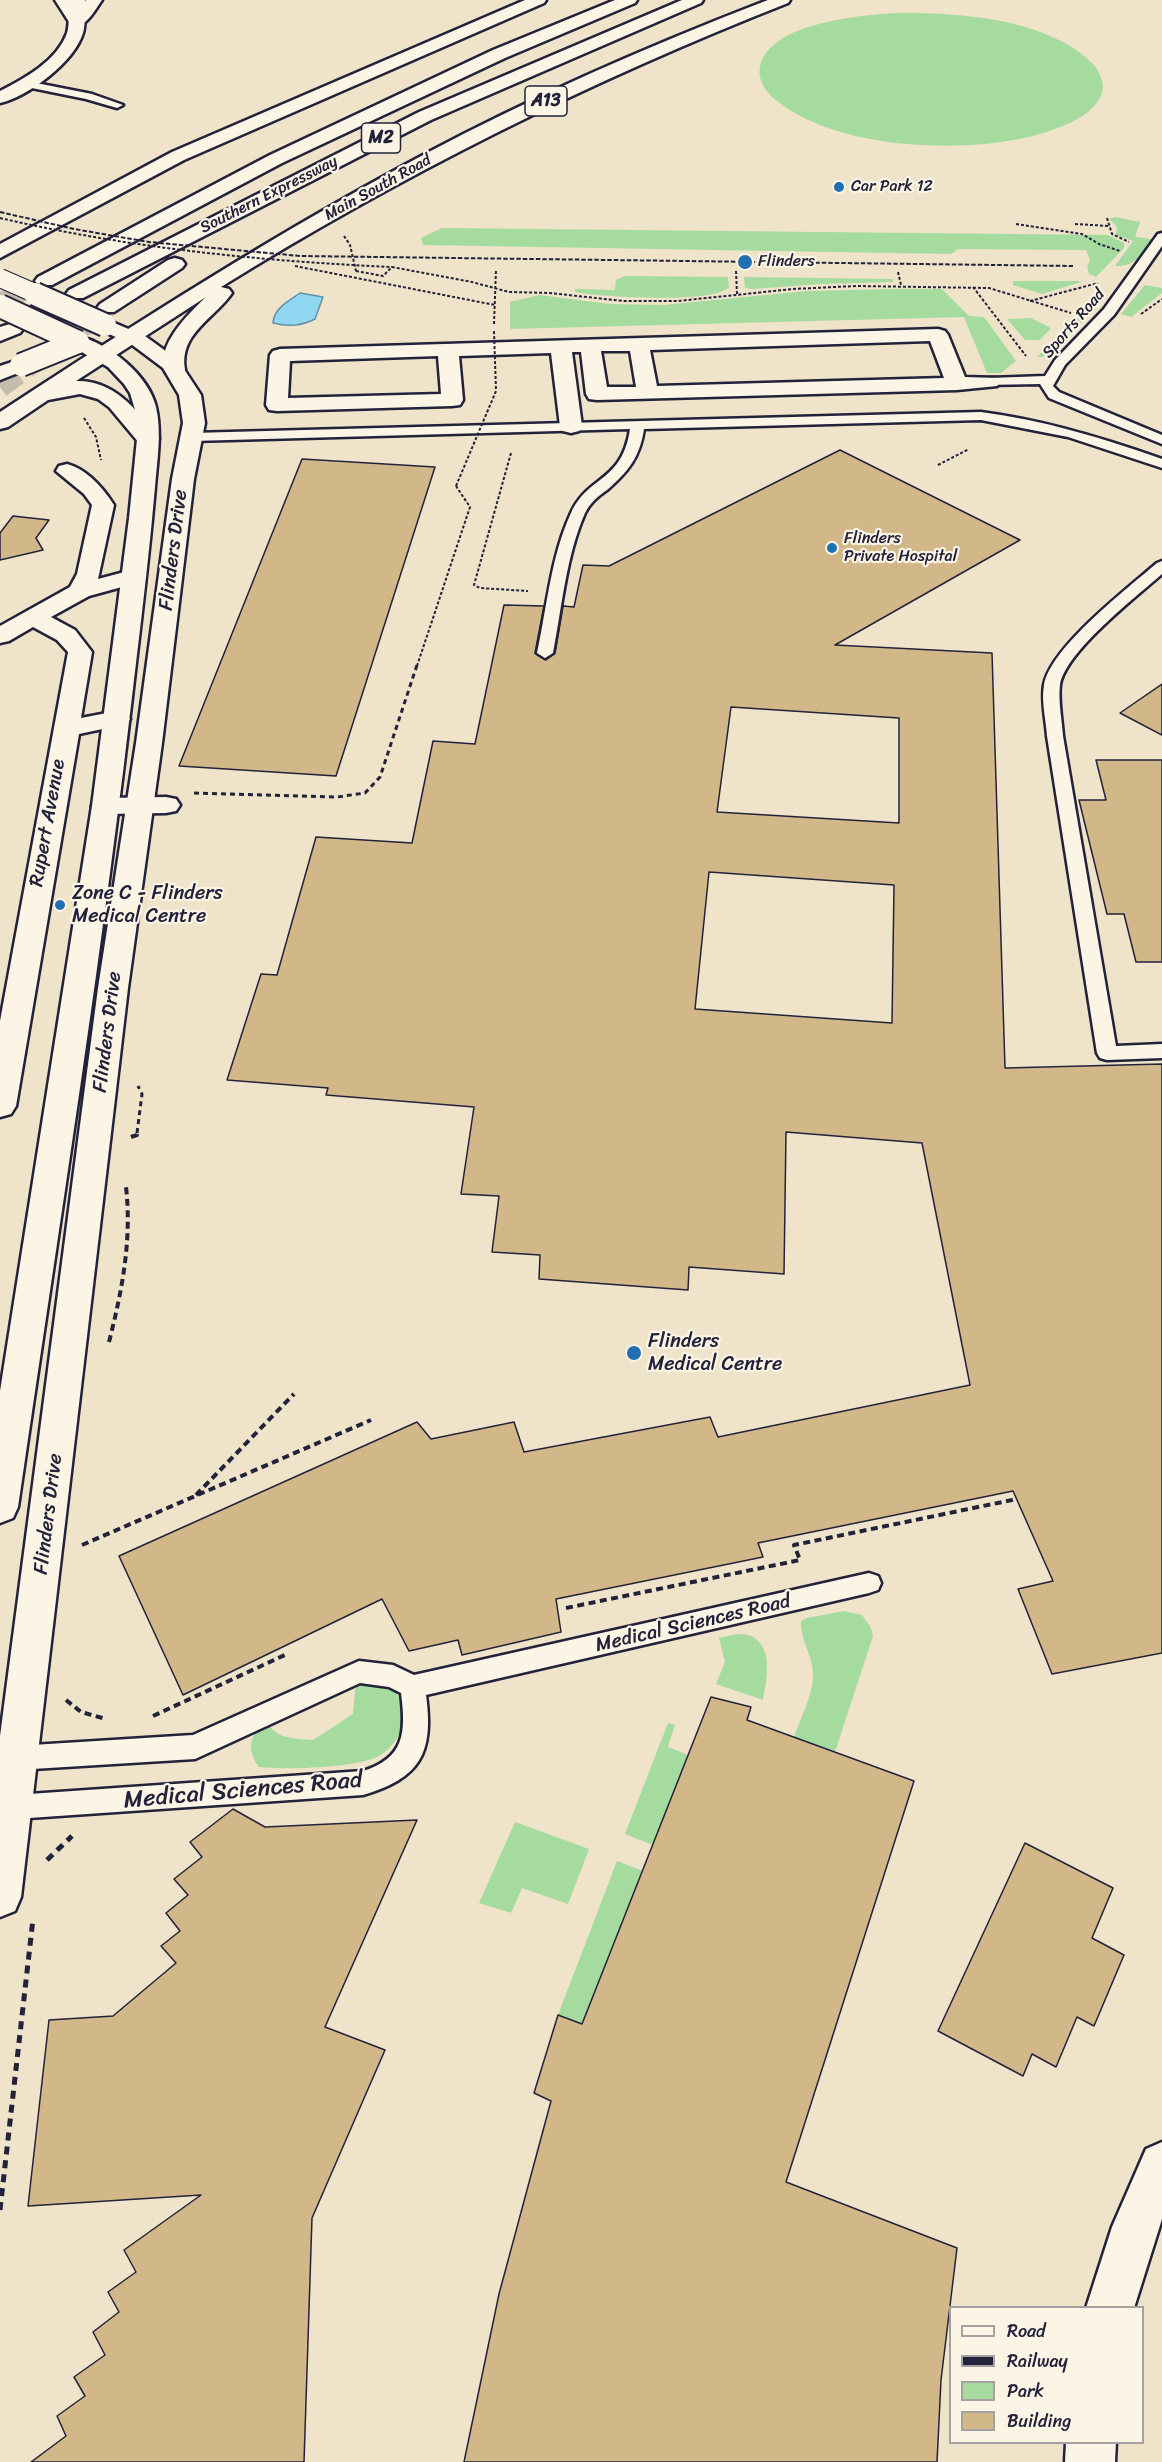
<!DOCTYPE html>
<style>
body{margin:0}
#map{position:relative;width:1162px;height:2462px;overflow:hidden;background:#efe3c9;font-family:Sriracha,sans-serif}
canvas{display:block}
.legend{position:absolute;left:949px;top:2306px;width:195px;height:138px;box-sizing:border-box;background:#fcf5e5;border:2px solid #a5a1a1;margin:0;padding:8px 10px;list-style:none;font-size:18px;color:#22223b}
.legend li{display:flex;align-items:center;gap:12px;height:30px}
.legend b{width:30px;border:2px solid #a5a1a1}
</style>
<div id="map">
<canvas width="1162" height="2462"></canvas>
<ul class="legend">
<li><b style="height:8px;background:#fcf5e5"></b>Road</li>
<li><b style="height:8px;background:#22223b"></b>Railway</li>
<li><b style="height:16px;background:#a5db9f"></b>Park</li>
<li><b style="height:16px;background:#d2b888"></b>Building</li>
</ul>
</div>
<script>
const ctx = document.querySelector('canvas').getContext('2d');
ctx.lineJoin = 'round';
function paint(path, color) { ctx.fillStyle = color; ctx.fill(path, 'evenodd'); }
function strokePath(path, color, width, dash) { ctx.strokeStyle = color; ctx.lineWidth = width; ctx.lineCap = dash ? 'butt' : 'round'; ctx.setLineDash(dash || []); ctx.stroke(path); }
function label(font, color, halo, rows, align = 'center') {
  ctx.font = font + ' Sriracha,sans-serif'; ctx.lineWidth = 4.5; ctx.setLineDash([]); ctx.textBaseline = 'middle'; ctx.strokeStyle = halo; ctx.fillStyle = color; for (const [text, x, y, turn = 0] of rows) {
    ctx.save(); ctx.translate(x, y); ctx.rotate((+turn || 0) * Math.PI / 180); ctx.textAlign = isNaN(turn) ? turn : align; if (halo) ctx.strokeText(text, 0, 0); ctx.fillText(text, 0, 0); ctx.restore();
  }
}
paint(new Path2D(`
 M896,13C955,12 1049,18 1093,64C1099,71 1105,83 1102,93C1095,116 1060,128 1040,134C967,155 838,150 777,101C765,92 756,78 761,63C774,23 860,15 896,13Z
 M1115,217L1140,222L1135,237L1151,239V243C1141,256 1133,267 1115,266L1133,241L1116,235L1117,227L1109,219Z
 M442,228L1108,235L1124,243V248L1096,277L1089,274L1087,266L1090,261L1086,250L958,249L951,254L423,245L421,238Z
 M625,276L728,277L729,287C716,304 599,297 575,292V289L615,290L616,280Z
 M744,277L893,279V282L821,284L752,289L745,288Z
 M1013,281H1079L1081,282L1042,294L1013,285Z
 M1145,285L1162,288V293L1131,317L1121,314Z
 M895,289H942L969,316L984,317L1016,361L1001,373H987L964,317L510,329V302L539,295L610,304L663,305L807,291Z
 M1031,318L1051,328L1040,340H1025L1007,319Z
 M1077,318L1084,320L1048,356L1037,357Z
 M844,1611L862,1615L871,1628L873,1636L835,1752L794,1737C801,1718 814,1693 813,1672C812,1655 800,1639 801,1621L807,1618Z
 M738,1634C775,1634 768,1676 763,1700L716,1684L725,1662L719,1638Z
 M356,1681C368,1683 381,1682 391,1689C417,1707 401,1745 377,1757C353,1768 286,1770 259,1767C246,1749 249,1734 267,1722C277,1740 295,1738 313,1740L353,1714Z
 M668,1723L675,1725L668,1747L688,1755L653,1845L625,1834Z
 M515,1822L589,1849L568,1904L522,1888L511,1913L479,1903Z
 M617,1861L643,1871L582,2024L558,2015Z`), '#a5db9f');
const water = new Path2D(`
 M300,293L323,297L315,319C301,326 289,327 273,323C274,308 289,301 300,293Z`);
paint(water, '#90d8f2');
strokePath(water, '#648fa9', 1.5);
const building = new Path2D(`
 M840,450L1020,540L835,645L992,653L1005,1068L1162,1064V1653L1052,1674L1018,1589L1053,1581L1013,1491L758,1543L763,1557L556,1599L561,1632L462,1655L458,1640L409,1651L382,1599L183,1695L119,1556L417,1422L431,1439L514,1422L524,1452L710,1417L718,1437L970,1385L922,1143L786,1132L784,1274L689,1267L688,1290L539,1279L540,1255L492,1252L499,1196L461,1194L474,1107L326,1095L328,1088L227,1080L261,974L277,975L316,837L412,843L433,741L475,744L504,605L544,606L535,653L546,660L555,653L563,606L574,607L583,565L609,566ZM731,707L899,718V823L717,812ZM709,872L894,885L892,1023L695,1009Z
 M302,459L435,467L336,776L179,766Z
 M13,516L49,520L36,538L43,550L0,560V533Z
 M1162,684V735L1120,713Z
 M1096,760H1162V962H1136L1124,914H1107L1079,800H1106Z
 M711,1697L751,1707L747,1720L914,1781L786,2182L957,2248L941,2380L937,2462H464L499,2294L551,2101L534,2093L558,2015L582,2024Z
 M233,1809L265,1827L417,1820L325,2027L385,2050L312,2218L304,2462H31L66,2436L57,2416L85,2396L74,2377L105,2355L93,2332L119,2312L108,2292L136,2272L124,2250L201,2195L28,2206L49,2020L113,2016L176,1963L161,1946L180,1931L166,1913L188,1895L174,1879L202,1857L190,1842Z
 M1025,1843L1113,1888L1092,1938L1124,1955L1094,2026L1077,2017L1056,2067L1032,2054L1023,2076L938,2031Z`);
paint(building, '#d2b888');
strokePath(building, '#22223b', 1.5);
strokePath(new Path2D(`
 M17,295L45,281`), '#c6bcad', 18, [18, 9]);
strokePath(new Path2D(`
 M0,304L20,294
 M0,387L107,308`), '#c6bcad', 22, [22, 11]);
const lane = new Path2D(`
 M26,81L92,94L123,105L117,108L86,99L22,86L21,84Z
 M1162,233V246L1114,315L1065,365L1053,386L1059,392L1162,435V444L1049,398L1040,384L985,385L983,382L985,379L990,378L1045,376L1055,360L1104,309L1158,234Z
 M981,412C1043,420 1103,438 1162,459V468L1068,437L981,420L644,429C640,457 628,472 607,490C598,496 590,503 585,513C566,556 562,607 553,653L545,658L537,653C547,607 551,556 571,513C588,475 622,483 630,429L192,441L185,437L192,433Z
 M1162,561V574C1136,597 1065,652 1060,685C1058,701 1062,720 1063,736L1116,1046L1162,1044V1058L1107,1060L1100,1058L1097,1053L1047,736C1046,720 1041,701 1044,685C1050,648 1128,588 1157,563Z
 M869,1573L878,1576L881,1583L878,1590L869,1593L426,1695C434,1754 420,1778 363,1795L0,1820V1796L363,1771C405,1758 406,1732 401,1693L389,1687L360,1683L195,1759L0,1771V1747L193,1735L359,1661L393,1665L414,1675Z`);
const street = new Path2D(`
 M69,0H85C84,11 86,22 83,33C74,62 29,96 0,103V91C24,79 57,61 67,33C70,23 68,11 69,0Z
 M938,329L945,331L948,335L965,377L997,378L1001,382L997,386L957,390L597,400L589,399L586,394L581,352H572L582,426L579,431L571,433L563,431L560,426L551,353L459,356L463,400L460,405L452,406L277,411L269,410L266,405L270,355L273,351L280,349ZM930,341L944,378L657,386L650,350ZM601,351H630L636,387H607ZM438,356L441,394L288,398L290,361Z
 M67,464C88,470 103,488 114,505L98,579L132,570L140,572L144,577L140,582L89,596L51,617L75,630L92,652L81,718L117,711L126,714L130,719L126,724L79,734L16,1106L11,1114L0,1117V1021L68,652L57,640L33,627L9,641L0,643V626L70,587L77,574L92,505L84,494L56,471L59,466Z
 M166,797L176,799L180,805L176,811L166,813L106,814L96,812L92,806L96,800L106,798Z`);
const secondary = new Path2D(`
 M55,0H71L78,10L86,0H102C94,11 86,29 71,25Z
 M105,319L145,336L178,360L201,395L205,423L194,479L162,743L128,988L21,1897L15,1911L0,1917V1736L98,988L136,743L172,479L183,423L179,395L163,368L131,344L98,329L95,325L98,321Z
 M78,336C110,344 148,375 156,407C162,433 157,461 155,487C150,546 143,604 136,663C104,945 59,1226 18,1507L13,1518L0,1523V1391L92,806L129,518L137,439L135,410L130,393L124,384L108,367L71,346L68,342L71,338Z
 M1162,2142V2219L1134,2308H1086L1112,2227L1146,2149Z
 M1066,2442H1116L1115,2462H1065Z`);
const highway = new Path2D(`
 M525,0H546L544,3L184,160L0,258V244L172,152Z
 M615,0H637L635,3L505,58L282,163L52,285H38L35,281L38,277L270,155L493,50Z
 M682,0H703L701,3L431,120L83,298H69L66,294L69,290L419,112Z
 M768,0H790L788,3C590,81 401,175 221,287L229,289L232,293C215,318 178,334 185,370L182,374L175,376L168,374C151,350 189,313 206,297L76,381C113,380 135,408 156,434L159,439L156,444L148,446L140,444L109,407L98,399L80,394L48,400L8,427L0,429V412C139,321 278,232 425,154C536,95 651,45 768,0Z
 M175,258L182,260L185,264L182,268L114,312H100L97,308L100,304L168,260Z
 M13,323L20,325L23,329L20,333L0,341V327Z
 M21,359L28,361L31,365L28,369L0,380V366Z`);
strokePath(lane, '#22223b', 5);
strokePath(street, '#22223b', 5);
strokePath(secondary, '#22223b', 5);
strokePath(highway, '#22223b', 5);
strokePath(new Path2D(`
 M1107,218L1112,234L1129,242
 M1016,224L1082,234L1099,244L1120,251
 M1075,224L1109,226
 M344,236L350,245L356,271
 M295,266L495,305
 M356,271L383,276L392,267L472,282L509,292L550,293L623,301H678L793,289L856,286L989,288L1071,313
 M736,271L737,294
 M898,272L901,285
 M973,287L1026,356
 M1030,301L1098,283
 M1141,314L1162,299
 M494,324L496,269
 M84,418L96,437L101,460
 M511,453L474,585L480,588L528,591
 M938,465L969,449
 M417,666L470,507L456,486`), '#22223b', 2, [3, 2]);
strokePath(new Path2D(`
 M194,793L337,797L365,793L380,777L417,665
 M137,1133L142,1094L138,1086`), '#22223b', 3, [5, 4]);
strokePath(new Path2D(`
 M131,1137L137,1135V1132
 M109,1342C122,1291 132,1240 126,1187
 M196,1495L294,1394
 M82,1545L371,1420
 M566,1608L800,1560L794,1545L1017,1499
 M66,1700L81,1712L106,1719
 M153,1716L287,1654`), '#22223b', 4, [7, 4.5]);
strokePath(new Path2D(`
 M47,1860L72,1836
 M0,2210L33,1919`), '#22223b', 5, [8, 6]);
paint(lane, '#fcf5e5');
paint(street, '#fcf5e5');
paint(secondary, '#fcf5e5');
paint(highway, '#fcf5e5');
strokePath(new Path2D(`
 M0,212L74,229L149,242L300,256L1073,266`), '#22223b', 2, [4.5, 2]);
const secondaryBridgeFar1 = new Path2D(`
 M0,278L39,295`);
const secondaryBridge = new Path2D(`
 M35,294L105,325
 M0,306L78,342`);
const highwayBridge = new Path2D(`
 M21,365L78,342`);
strokePath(secondaryBridgeFar1, '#22223b', 20, []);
strokePath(secondaryBridge, '#22223b', 26, []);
strokePath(highwayBridge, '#22223b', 26, []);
strokePath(new Path2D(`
 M0,218C129,248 259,261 392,267
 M456,486L496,391L494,331`), '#22223b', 2, [3, 2]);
strokePath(secondaryBridgeFar1, '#fcf5e5', 18);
strokePath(secondaryBridge, '#fcf5e5', 22);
strokePath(highwayBridge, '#fcf5e5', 22);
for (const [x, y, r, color] of [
 [839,187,6,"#1f6fb2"],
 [745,262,8,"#1f6fb2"],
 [832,548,6,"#1f6fb2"],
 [60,905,6,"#1f6fb2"],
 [634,1353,8,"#1f6fb2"]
]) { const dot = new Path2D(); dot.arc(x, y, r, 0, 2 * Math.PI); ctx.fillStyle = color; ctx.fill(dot); strokePath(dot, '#fcf5e5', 2); }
label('16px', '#22223b', '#fcf5e5', [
 ["Car Park 12",851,187],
 ["Flinders",758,262],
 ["Flinders",844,539],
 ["Private Hospital",844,557]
], 'left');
label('16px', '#22223b', '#fcf5e5', [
 ["Main South Road",378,188,-29],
 ["Southern Expressway",269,195,-27],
 ["Sports Road",1074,324,-49]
]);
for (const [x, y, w] of [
 [546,101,42],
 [381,138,39]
]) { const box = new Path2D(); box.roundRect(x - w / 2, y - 15, w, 30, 4.5); ctx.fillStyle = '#fcf5e5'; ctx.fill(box); strokePath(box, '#22223b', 1.5); }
label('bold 18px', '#22223b', null, [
 ["A13",546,101],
 ["M2",381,138]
]);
label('20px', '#22223b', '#fcf5e5', [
 ["Flinders Drive",174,550,-83],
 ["Rupert Avenue",48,823,-80],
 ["Flinders Drive",108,1032,-83],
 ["Flinders Drive",49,1514,-83],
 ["Medical Sciences Road",693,1624,-13]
]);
label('20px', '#22223b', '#fcf5e5', [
 ["Zone C - Flinders",72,894],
 ["Medical Centre",72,917],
 ["Flinders",648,1342],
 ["Medical Centre",648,1365]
], 'left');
label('24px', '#22223b', '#fcf5e5', [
 ["Medical Sciences Road",243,1791,-5]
]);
</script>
